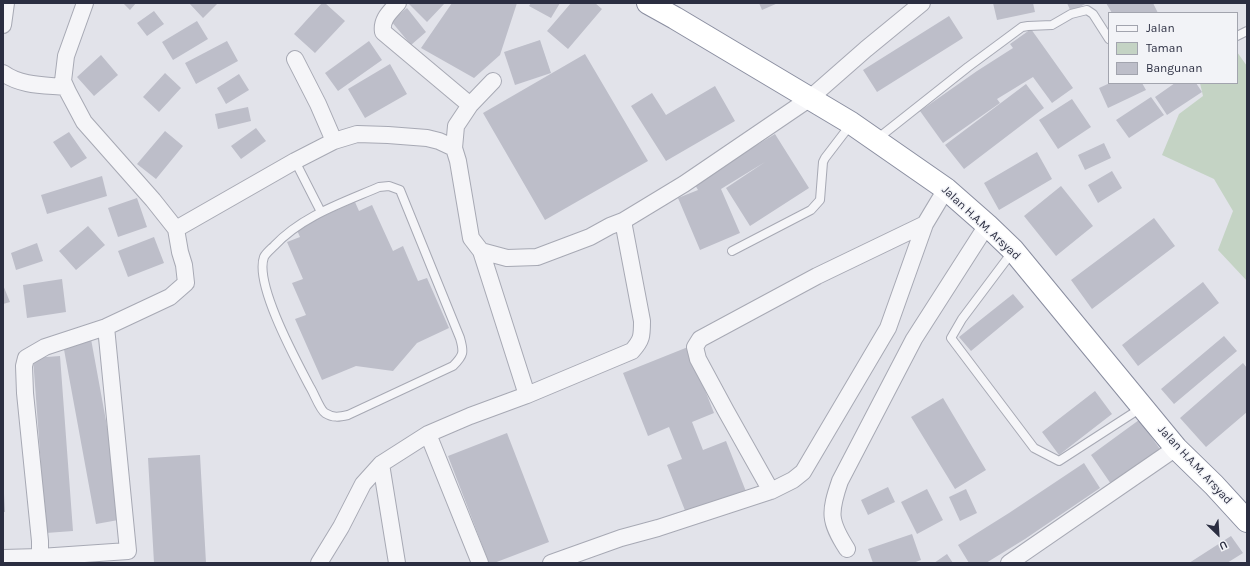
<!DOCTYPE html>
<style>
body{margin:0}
#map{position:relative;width:1250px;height:566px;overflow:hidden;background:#e2e3ea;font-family:Karla,sans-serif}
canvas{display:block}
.frame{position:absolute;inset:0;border:4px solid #2b2e41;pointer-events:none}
.legend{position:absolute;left:1108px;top:12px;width:130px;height:72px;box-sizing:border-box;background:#f2f3f7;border:1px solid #a2a4ae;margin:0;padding:5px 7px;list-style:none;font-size:12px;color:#2b2e41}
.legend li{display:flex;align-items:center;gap:8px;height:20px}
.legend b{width:20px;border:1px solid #a2a4ae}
.north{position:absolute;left:1198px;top:514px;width:40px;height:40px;-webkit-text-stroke:3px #f2f3f7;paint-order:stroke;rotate:155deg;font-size:11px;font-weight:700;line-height:16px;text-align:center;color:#2b2e41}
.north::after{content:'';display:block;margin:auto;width:14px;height:18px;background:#2b2e41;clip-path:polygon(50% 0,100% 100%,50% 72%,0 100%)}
</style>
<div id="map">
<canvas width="1250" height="566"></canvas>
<div class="frame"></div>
<ul class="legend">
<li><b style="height:5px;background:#f5f5f8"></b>Jalan</li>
<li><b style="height:11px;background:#c4d3c4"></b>Taman</li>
<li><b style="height:11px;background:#bdbec9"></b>Bangunan</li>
</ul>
<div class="north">U</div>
</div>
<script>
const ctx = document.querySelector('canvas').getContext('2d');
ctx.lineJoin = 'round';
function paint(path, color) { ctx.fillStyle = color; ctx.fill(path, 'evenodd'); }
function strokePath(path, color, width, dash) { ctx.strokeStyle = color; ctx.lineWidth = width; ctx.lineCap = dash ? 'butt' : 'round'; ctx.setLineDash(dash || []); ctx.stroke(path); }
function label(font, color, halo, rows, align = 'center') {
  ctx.font = font + ' Karla,sans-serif'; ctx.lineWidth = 3; ctx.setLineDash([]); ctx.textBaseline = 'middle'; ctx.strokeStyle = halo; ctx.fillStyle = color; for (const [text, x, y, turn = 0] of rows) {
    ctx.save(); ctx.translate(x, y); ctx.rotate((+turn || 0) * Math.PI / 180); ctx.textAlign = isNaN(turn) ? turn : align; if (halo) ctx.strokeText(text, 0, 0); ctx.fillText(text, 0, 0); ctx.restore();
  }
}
paint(new Path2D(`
 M1237,52L1247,66V281L1218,250L1233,211L1214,179L1162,155L1179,114L1203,96L1200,83H1237Z`), '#c4d3c4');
paint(new Path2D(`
 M123,3H136L130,10Z
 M189,3H218L203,18Z
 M322,3H325L345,21L315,53L294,34Z
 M408,3H445L427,22Z
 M452,3H517L500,55L474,78L421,48Z
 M531,3H560L551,18L529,6Z
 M571,3H595L602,9L568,49L547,31Z
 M759,3H778L762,10Z
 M993,3H1033L1035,12L997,20Z
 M1067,3H1087L1071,12Z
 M1106,3H1153L1158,13H1112Z
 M407,8L426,32L411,45L391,21Z
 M154,11L164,24L147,36L137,23Z
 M949,16L963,38L877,92L863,70Z
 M197,21L208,39L173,60L162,42Z
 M1031,29L1073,88L1052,103L1033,77L997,99L1000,103L943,143L920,111L977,71L1013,48L1010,44Z
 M540,40L551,73L515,85L504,52Z
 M227,41L238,61L196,84L185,63Z
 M369,41L382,60L338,91L325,73Z
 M585,54L648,161L545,220L483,113Z
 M101,55L118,75L94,96L77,77Z
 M390,64L407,94L365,118L348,89Z
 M165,73L181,88L159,112L143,97Z
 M239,74L249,90L226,104L217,88Z
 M1110,83H1142L1146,90L1108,108L1099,88Z
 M1175,83H1196L1202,92L1167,115L1155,97Z
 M1026,84L1044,108L964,169L945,145Z
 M715,86L735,121L666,161L631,106L652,93L666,115Z
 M1151,97L1164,115L1129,138L1116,120Z
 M1072,99L1091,127L1058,149L1039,120Z
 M248,107L251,121L218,129L215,114Z
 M256,128L266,141L241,159L231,146Z
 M165,131L183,146L156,179L137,164Z
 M69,132L87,158L71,168L53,142Z
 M775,134L809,188L750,226L726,188L765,162L721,189L740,233L700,250L678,198L698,190L694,183Z
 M1104,143L1111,158L1085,170L1078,155Z
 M1037,152L1052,179L999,210L984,183Z
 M1112,171L1122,188L1098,203L1088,185Z
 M102,176L107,196L47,214L41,195Z
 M1061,186L1093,226L1056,256L1024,216Z
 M137,198L147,227L118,237L108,208Z
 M355,202L359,211L372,205L393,251L403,246L418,281L427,278L449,328L417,343L393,371L356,366L322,380L295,319L306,315L292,283L303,279L287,242L300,237L296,228Z
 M1154,218L1175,246L1092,309L1071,280Z
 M88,226L105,245L76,270L59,251Z
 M154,237L164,263L128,277L118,251Z
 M37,243L43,261L16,270L11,253Z
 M62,279L66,312L27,318L23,285Z
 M1203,282L1219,303L1138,366L1122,345Z
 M3,285L10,302L3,304Z
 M1013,294L1024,307L971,351L959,337Z
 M1224,336L1237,351L1174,404L1161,389Z
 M91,339L124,519L96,524L63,344Z
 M688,347L714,413L692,422L703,450L726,441L747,494L688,518L667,465L682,459L669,427L648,436L623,373Z
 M60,356L73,531L46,533L33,358Z
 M1243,363L1247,368V412L1206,447L1180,418Z
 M1095,391L1112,414L1059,455L1042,432Z
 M943,398L986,470L955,489L911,417Z
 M1139,420L1160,449L1111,484L1091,455Z
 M507,433L549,542L494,563H489L448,456Z
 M200,455L206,563H154L148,458Z
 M1084,463L1100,488L1025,539L986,563H969L958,545L1009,513Z
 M888,487L895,502L868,515L861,500Z
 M927,489L943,520L917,534L901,502Z
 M966,489L977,513L960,521L949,497Z
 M3,494H4L5,512H3Z
 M912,534L921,560L913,563H873L868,549Z
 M1231,536L1243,553L1227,563H1189Z
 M947,554L953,563H934Z`), '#bdbec9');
const lane = new Path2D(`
 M1237,36L1247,31
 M877,139L968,67L1022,27L1028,26L1052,25L1071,14L1087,10L1093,14L1109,39
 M295,161L321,212
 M389,186L400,190L460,338C464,352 464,355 453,366L348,415C339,417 333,418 325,413C320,410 314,393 310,387C297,362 254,284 264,257C266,253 271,249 274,246C302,216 342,203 379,187Z
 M732,251L811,210L820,200L823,162L825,158L851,124
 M1013,251L962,319L951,338L1034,448L1059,461L1141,408`);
const street = new Path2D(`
 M398,3C390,12 381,19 383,32L470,105
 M3,25L6,3
 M295,59L318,104L334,141
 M3,73C21,86 44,85 65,87
 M454,148L456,126L470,105L493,81
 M176,229L295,161L334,141L357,134L388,135L427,138L439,141L454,148L458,161L471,238L481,251L507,258L537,257L590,237L610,226L623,221L684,184L809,99L866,49L922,3
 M527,395L632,351C642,340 642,336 642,321L623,221
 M428,434L480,563
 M381,464L397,563
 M771,491L726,411L698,359L695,347L700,339L817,276L925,224
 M847,549C829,521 829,513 840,481L914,339L987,225
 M40,557L128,551L106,327
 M3,558L40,557V541L25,393L24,366L26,358L45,347L106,327L170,297L186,283L184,265L180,252L176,229L153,200L84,122L68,92L63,81L66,56L85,3
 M319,563L341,527L363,484L381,464L428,434L470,416L527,395L481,251
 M551,563L621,538L658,528L771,491L793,480L803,472L888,328L925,224L946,189
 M1009,563L1176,448`);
const highway = new Path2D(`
 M648,3L675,18L851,123L946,189L987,225L1013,250L1176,448L1214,485L1247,521`);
strokePath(lane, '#a7a9b4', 10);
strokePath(street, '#a7a9b4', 18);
strokePath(highway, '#8a8ea0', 24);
strokePath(lane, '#f5f5f8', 8);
strokePath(street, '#f5f5f8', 16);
strokePath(highway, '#fff', 22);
label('12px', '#2b2e41', '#f2f3f7', [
 ["Jalan H.A.M. Arsyad",981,223,43],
 ["Jalan H.A.M. Arsyad",1195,465,47]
]);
</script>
